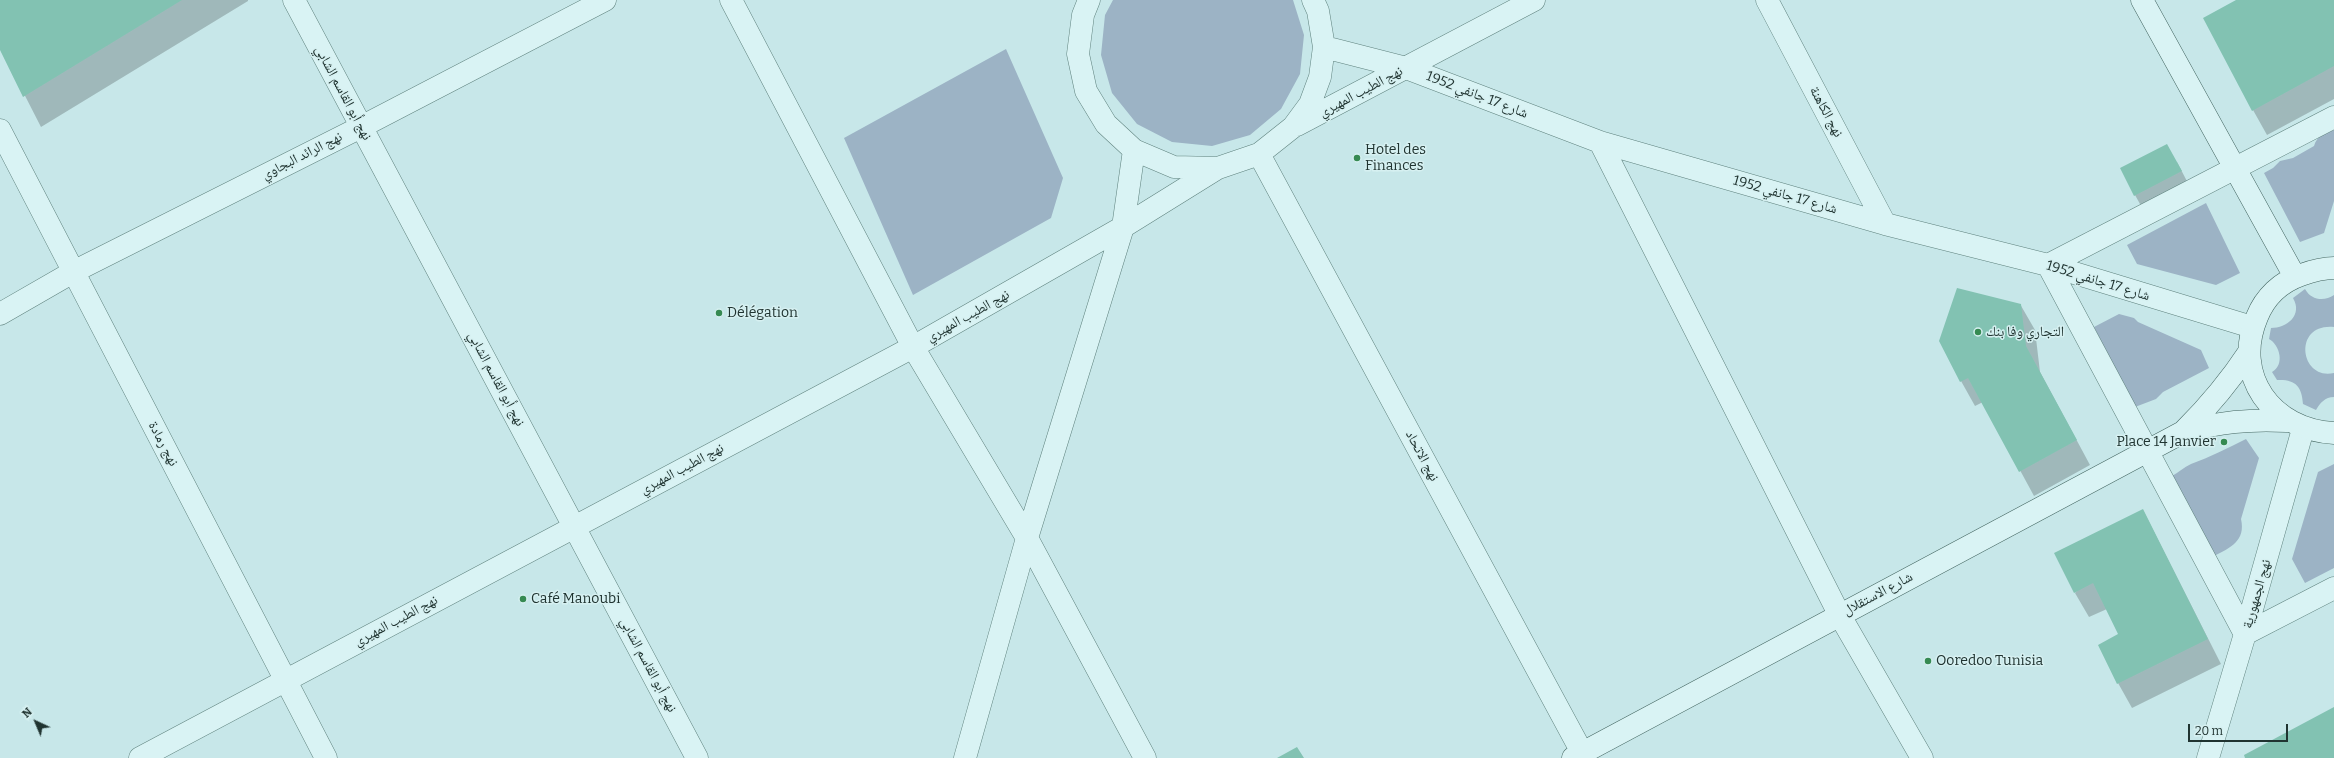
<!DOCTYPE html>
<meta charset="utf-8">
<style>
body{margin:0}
#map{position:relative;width:2334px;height:758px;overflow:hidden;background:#c7e7e9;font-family:Bitter,serif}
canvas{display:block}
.north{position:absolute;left:16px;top:702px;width:40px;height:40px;-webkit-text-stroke:3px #d6f0f1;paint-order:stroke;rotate:316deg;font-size:11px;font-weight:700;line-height:16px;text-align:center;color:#203431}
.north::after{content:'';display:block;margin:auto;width:14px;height:18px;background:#203431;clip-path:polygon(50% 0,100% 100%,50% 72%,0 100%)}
.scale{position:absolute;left:2188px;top:724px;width:100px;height:18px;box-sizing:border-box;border:2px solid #203431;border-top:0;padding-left:5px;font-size:12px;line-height:14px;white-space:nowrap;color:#203431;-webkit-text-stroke:3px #d6f0f1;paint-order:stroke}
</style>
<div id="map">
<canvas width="2334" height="758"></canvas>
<div class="north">N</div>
<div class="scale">20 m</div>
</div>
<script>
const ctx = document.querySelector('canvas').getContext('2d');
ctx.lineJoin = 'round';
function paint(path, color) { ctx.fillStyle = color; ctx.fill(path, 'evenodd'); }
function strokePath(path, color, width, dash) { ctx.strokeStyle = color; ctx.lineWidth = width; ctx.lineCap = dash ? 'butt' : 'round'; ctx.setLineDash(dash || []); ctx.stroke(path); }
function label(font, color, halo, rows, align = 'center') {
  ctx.font = font + ' Bitter,"Noto Naskh Arabic",serif'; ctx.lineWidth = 3; ctx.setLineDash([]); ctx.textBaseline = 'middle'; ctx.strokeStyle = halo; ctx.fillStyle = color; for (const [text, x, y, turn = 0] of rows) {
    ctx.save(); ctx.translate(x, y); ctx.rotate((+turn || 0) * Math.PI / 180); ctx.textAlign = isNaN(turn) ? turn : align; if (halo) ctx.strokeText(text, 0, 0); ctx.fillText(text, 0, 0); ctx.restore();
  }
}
paint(new Path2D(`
 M1113,0H1293L1304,35L1300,74L1281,109L1250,135L1212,146L1172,142L1137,124L1112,93L1101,55L1105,15Z
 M1006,49L1063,178L1051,218L913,295L844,138Z
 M2334,130V201L2324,233L2300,242L2264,173L2273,168L2280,161L2293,158L2314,146C2317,136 2324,133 2334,130Z
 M2206,203L2240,273L2216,285L2137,264L2127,245Z
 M2305,289C2311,300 2324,302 2334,295V327C2292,323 2300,381 2334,373V397C2325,397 2320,403 2316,410L2303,404C2302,386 2295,379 2277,380L2272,372C2285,365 2280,345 2269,339L2271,328C2287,328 2303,315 2293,298Z
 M2119,314L2134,318L2138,322L2201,350L2209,368L2163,392L2156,399L2135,407L2094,327Z
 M2246,439L2259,458L2241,519C2246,541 2230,548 2214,556L2172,476C2178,473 2184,467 2191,464C2210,457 2228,448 2246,439Z
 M2334,464V568L2305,583L2292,559L2318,472Z`), '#9cb3c5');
paint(new Path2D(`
 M0,0H248V1L41,127L0,47Z
 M2238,0H2334V99L2267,135L2253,110Z
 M2177,162L2191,189L2145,213L2135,195Z
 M2020,304L2035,330L2040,372L2090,465L2034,496L1983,402L1975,406L1961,381Z
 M2143,510L2221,664L2132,708L2118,683L2120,635L2107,609L2089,617L2075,593Z`), '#0003');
paint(new Path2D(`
 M0,0H182L23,97L0,50Z
 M2236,0H2334V66L2252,111L2203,18Z
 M2167,144L2182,171L2134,196L2120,168Z
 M1957,288L2021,304L2026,346L2077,440L2019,472L1968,378L1960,382L1939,341Z
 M2143,509L2208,639L2117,684L2098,645L2118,634L2093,583L2074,593L2054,553Z
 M2334,707V758H2245L2244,755Z
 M1297,747L1304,758H1277Z`), '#82c2b2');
const street = new Path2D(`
 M294,0L697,758
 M731,0L913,347L1027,538L1145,758
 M1089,0L1083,15L1078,54L1086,91L1106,124L1134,150L1174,167L1218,168L1259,154L1293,127L1310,104L1320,77L1324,47L1318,11L1313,0
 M1767,0L1885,224
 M1324,47L1406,68L1600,142L1885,224L2048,265L2252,327
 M2334,117L2048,265L2245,634L2334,588
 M1297,125L1534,0
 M0,130L326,758
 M1600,142L1839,614L1922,758
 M1259,154L1585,758
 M0,314L73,272L361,127L605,0
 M140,758L913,347L1123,227L1218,168
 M965,758L1027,538L1123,227L1134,150
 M2208,758L2245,634L2303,429`);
const secondary = new Path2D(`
 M2142,0L2295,277
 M2334,268C2323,268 2312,271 2301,275C2281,282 2265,297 2257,317C2232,376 2272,430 2334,433
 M2184,431C2209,406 2230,381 2249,352
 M1573,758L2183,432C2220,422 2249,419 2287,421`);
strokePath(street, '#5f827e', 23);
strokePath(secondary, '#42645f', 23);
strokePath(street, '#d9f3f4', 22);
strokePath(secondary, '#d9f3f4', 22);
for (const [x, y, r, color] of [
 [1357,158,4,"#368a52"],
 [719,313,4,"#368a52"],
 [1978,332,4,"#368a52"],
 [2224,442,4,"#368a52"],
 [523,599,4,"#368a52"],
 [1928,661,4,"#368a52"]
]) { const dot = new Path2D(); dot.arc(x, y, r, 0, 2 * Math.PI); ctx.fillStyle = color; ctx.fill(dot); strokePath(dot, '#d6f0f1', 1.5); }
label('14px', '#203431', '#d6f0f1', [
 ["نهج الطيب المهيري",1361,92,-28],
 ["نهج أبو القاسم الشابي",343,93,62],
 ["شارع 17 جانفي 1952",1477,95,21],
 ["نهج الكاهنة",1826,112,62],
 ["نهج الرائد البجاوي",302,156,-27],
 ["شارع 17 جانفي 1952",1785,195,16],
 ["شارع 17 جانفي 1952",2098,281,17],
 ["نهج الطيب المهيري",968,316,-29],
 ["نهج أبو القاسم الشابي",496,379,62],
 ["نهج رمادة",163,444,62],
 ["نهج الاتحاد",1422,456,62],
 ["نهج الطيب المهيري",682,469,-28],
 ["شارع الاستقلال",1878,594,-28],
 ["نهج الجمهورية",2257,594,-74],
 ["نهج الطيب المهيري",396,621,-28],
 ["نهج أبو القاسم الشابي",648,665,62]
]);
label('14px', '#203431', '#d6f0f1', [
 ["Hotel des",1365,150],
 ["Finances",1365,166],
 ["Délégation",727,313],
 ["التجاري وفا بنك",1986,332],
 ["Place 14 Janvier",2216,442,"right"],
 ["Café Manoubi",531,599],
 ["Ooredoo Tunisia",1936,661]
], 'left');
</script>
